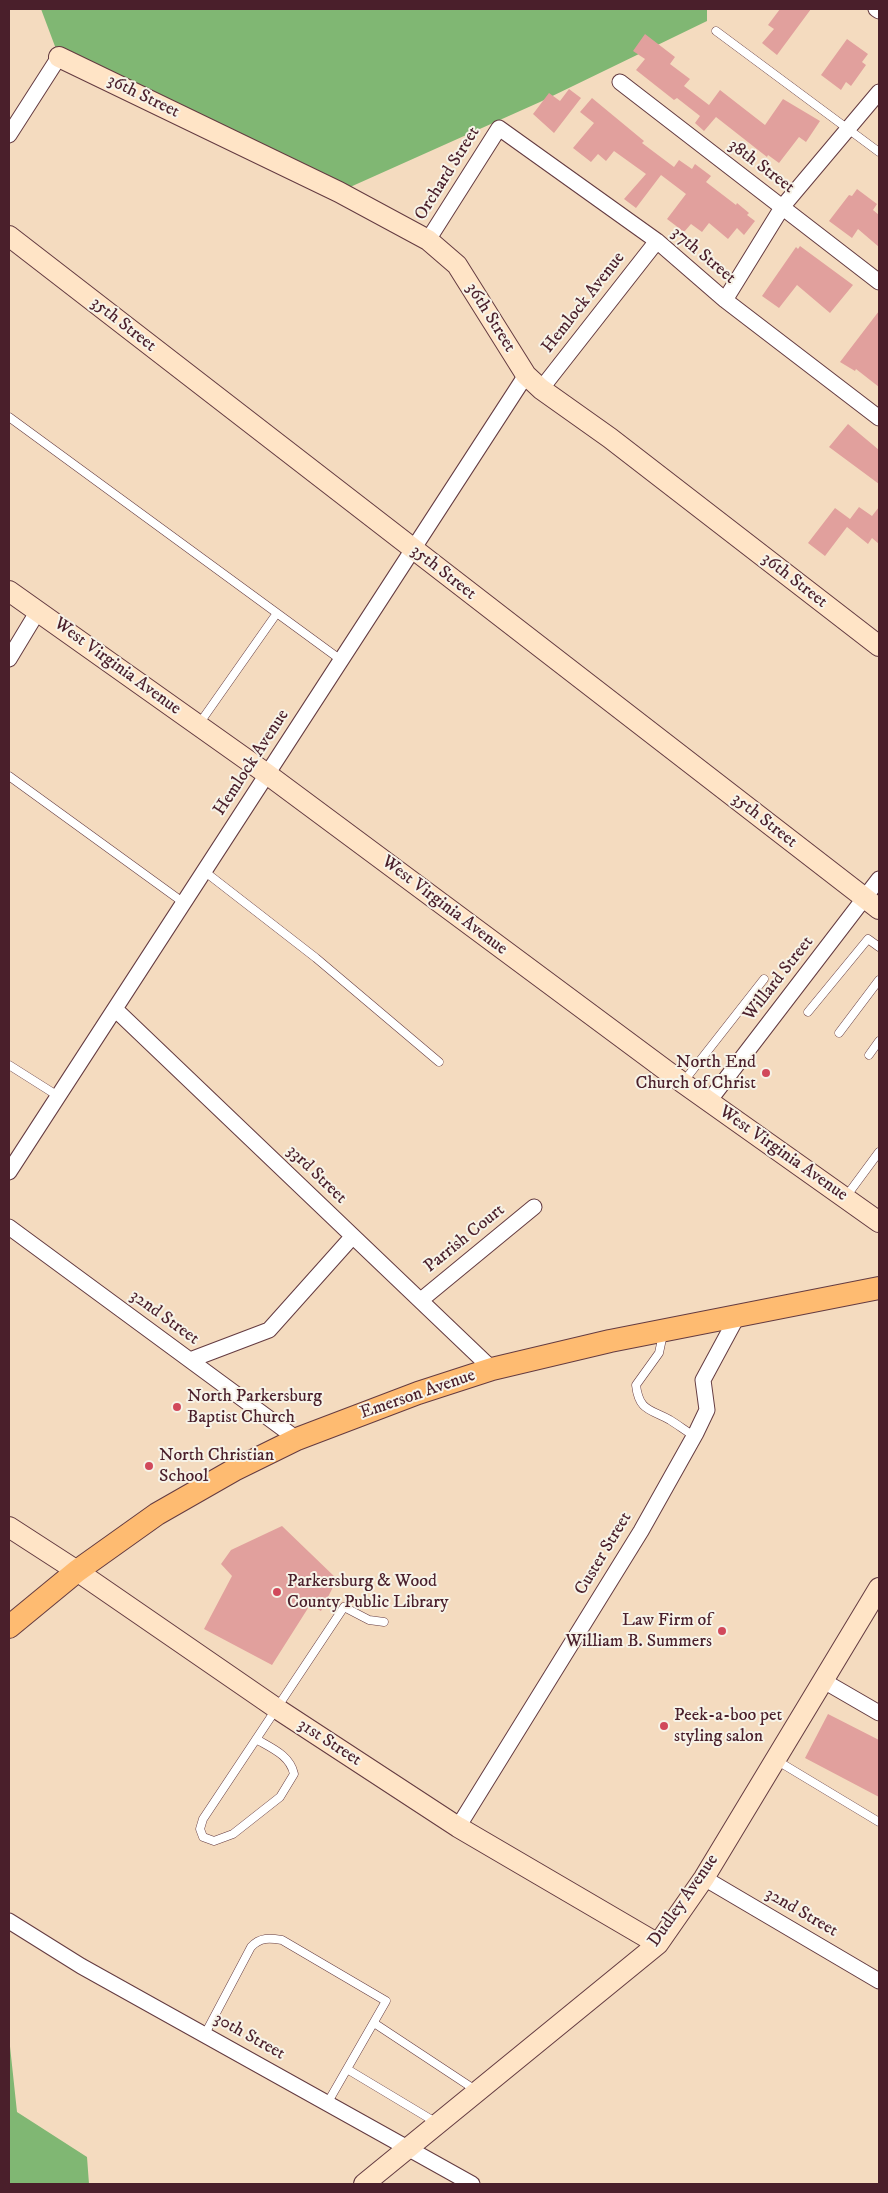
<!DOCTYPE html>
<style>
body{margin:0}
#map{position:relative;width:888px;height:2193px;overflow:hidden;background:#f4dbbf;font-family:"IM FELL DW Pica",serif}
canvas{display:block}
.frame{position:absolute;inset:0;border:10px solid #4a1f2b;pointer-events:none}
</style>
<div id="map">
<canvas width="888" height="2193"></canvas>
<div class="frame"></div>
</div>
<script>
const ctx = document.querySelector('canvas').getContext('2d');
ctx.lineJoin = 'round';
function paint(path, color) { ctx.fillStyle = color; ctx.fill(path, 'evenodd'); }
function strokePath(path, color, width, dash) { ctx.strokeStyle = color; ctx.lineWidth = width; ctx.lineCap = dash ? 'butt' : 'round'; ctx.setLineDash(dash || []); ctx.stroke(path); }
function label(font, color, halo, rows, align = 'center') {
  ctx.font = font + ' "IM FELL DW Pica",serif'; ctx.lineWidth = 4; ctx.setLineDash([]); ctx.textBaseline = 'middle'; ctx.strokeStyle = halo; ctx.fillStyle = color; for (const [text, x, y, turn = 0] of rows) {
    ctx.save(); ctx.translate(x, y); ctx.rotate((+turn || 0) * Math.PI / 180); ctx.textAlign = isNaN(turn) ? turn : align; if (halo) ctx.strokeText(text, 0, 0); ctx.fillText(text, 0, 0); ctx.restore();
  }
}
paint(new Path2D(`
 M41,9H707V21L540,102L339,192L59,57Z
 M9,2037L17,2112L87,2157L89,2184H9Z`), '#80b773');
paint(new Path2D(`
 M780,9H811L777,55L762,43L774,29L768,25Z
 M645,34L675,57L670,64L690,79L684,86L709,105L720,90L765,125L783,99L820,121L806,142L799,137L779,163L768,155L767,157L716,117L704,131L695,123L700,116L677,98L674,100L636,70L645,59L633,51Z
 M847,39L868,54L862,62L866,65L851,86L846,82L841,90L821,75Z
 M569,89L581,98L554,133L533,114L549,93L560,101Z
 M592,98L644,141L642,143L674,167L679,160L692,169L695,164L711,176L706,182L736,205L737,203L749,213L747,215L755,221L744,235L737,228L728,239L709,223L702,232L691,224L684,232L667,219L686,194L661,175L636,208L624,199L646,174L614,151L606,161L598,154L591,162L573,148L594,123L580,112Z
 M857,189L877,204L873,210L879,215V247L858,229L852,238L829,221L849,195L852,196Z
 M800,246L853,285L830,313L797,285L779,308L762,296L796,247L798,249Z
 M879,311V387L856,369L855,371L840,362Z
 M848,424L879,450V484L829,447Z
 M859,507L872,516L879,507V544L872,538L868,544L847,527L825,556L808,543L835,508L850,519Z
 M282,1526L337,1579L321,1611L310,1605L272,1665L204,1629L232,1576L221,1564L231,1550Z
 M828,1714L879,1740V1797L805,1758Z`), '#e1a09d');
const lane = new Path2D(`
 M716,31L879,152
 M9,417L341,660
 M199,724L277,613
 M9,776L184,903
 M204,871L316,958L439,1062
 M808,1012L868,939L879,947
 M839,1033L879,980
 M869,1055L879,1041
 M9,1065L58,1096
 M684,1081L764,979
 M845,1198L879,1152
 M663,1334L659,1353L636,1385C639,1411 650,1409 670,1420C678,1425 686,1431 694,1436
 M256,1739C271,1748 290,1755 294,1774L280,1797L233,1834L214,1841L203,1837L200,1829L203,1819L344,1607L369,1620L384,1622
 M776,1760L879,1822
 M374,2023L477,2091
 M205,2034L251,1947C260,1937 270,1938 282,1940L386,2001L328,2102
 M347,2069L437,2123`);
const street = new Path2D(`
 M876,9L879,11
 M620,82L879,282
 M9,135L59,57
 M428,240L499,128L657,241L725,300L879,418
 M725,300L783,206L879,92
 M541,389L657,241
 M9,659L38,611
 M115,1009L492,1369
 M709,1101L879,879
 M9,1172L526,375
 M9,1227L297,1439
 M421,1300L534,1207
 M190,1360L269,1330L353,1236
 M822,1680L879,1713
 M458,1827L641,1531L696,1433L707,1410L703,1380L737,1317
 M704,1878L879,1981
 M9,1921L81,1966L472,2184`);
const secondary = new Path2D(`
 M59,57L339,192L428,240L457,265L526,375L541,389L610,438L879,646
 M9,236L879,909
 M9,591L267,774L683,1083L879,1222
 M9,1527L77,1571L276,1708L458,1827L658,1944
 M364,2184L658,1944L704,1878L879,1588`);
const primary = new Path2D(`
 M9,1627L77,1571L157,1514L234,1470L297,1439L418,1393L492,1369L610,1341L879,1288`);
strokePath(lane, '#643b41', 9);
strokePath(street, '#643b41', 17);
strokePath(secondary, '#643b41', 22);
strokePath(primary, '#643b41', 24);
strokePath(lane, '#fff', 8);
strokePath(street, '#fff', 15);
strokePath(secondary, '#ffe4c6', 20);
strokePath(primary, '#febb71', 22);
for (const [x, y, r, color] of [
 [766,1073,5,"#d1495b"],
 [177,1407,5,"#d1495b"],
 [149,1466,5,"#d1495b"],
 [277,1592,5,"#d1495b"],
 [722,1631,5,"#d1495b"],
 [664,1726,5,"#d1495b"]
]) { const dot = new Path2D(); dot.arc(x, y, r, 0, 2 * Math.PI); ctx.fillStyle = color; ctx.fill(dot); strokePath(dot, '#f7f3e8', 2); }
label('18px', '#4a1f2b', '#f7f3e8', [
 ["36th Street",143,97,26],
 ["38th Street",761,167,37],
 ["Orchard Street",448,174,-58],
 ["37th Street",703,256,40],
 ["Hemlock Avenue",584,303,-52],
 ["36th Street",490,318,58],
 ["35th Street",123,325,38],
 ["35th Street",443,573,38],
 ["36th Street",794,581,38],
 ["West Virginia Avenue",117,667,36],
 ["Hemlock Avenue",252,763,-57],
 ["35th Street",764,821,38],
 ["West Virginia Avenue",444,906,37],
 ["Willard Street",779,979,-52],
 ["West Virginia Avenue",783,1154,35],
 ["33rd Street",316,1175,44],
 ["Parrish Court",465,1239,-39],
 ["32nd Street",164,1318,36],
 ["Emerson Avenue",418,1395,-19],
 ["Custer Street",604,1554,-59],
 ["31st Street",329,1743,33],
 ["Dudley Avenue",684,1901,-55],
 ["32nd Street",801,1913,30],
 ["30th Street",249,2037,29]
]);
label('18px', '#4a1f2b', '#f7f3e8', [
 ["North End",756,1063,"right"],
 ["Church of Christ",756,1084,"right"],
 ["North Parkersburg",187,1397],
 ["Baptist Church",187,1418],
 ["North Christian",159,1456],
 ["School",159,1477],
 ["Parkersburg & Wood",287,1582],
 ["County Public Library",287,1603],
 ["Law Firm of",712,1621,"right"],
 ["William B. Summers",712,1642,"right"],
 ["Peek-a-boo pet",674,1716],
 ["styling salon",674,1737]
], 'left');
</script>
